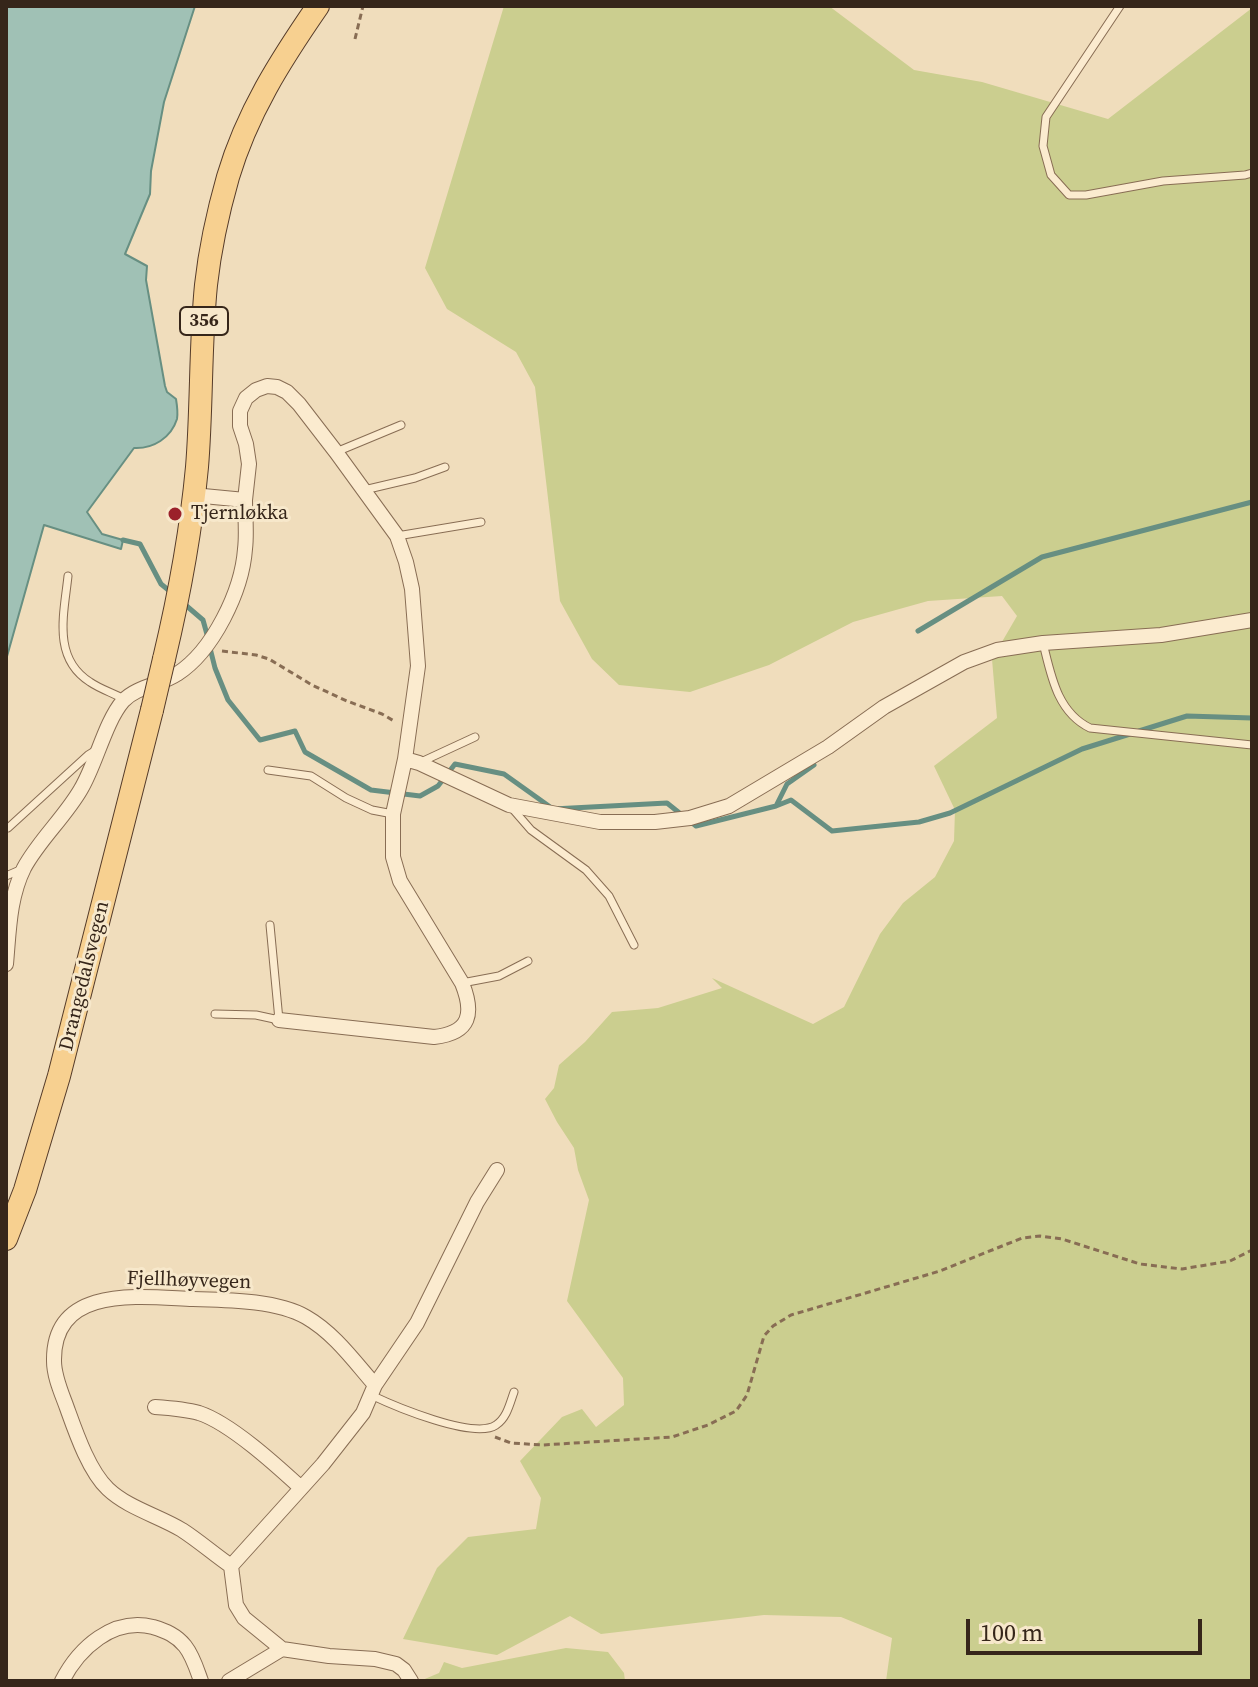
<!DOCTYPE html>
<meta charset="utf-8">
<style>
body{margin:0}
#map{position:relative;width:1258px;height:1687px;overflow:hidden;background:#f0ddbc;font-family:"Source Serif 4",serif}
canvas{display:block}
.frame{position:absolute;inset:0;border:8px solid #36261a;pointer-events:none}
.scale{position:absolute;left:966px;top:1619px;width:236px;height:36px;box-sizing:border-box;border:4px solid #36261a;border-top:0;padding-left:10px;font-size:24px;line-height:28px;white-space:nowrap;color:#36261a;-webkit-text-stroke:6px #f7e8cb;paint-order:stroke}
</style>
<div id="map">
<canvas width="1258" height="1687"></canvas>
<div class="frame"></div>
<div class="scale">100 m</div>
</div>
<script>
const ctx = document.querySelector('canvas').getContext('2d');
ctx.lineJoin = 'round';
function paint(path, color) { ctx.fillStyle = color; ctx.fill(path, 'evenodd'); }
function strokePath(path, color, width, dash) { ctx.strokeStyle = color; ctx.lineWidth = width; ctx.lineCap = dash ? 'butt' : 'round'; ctx.setLineDash(dash || []); ctx.stroke(path); }
function label(font, color, halo, rows, align = 'center') {
  ctx.font = font + ' "Source Serif 4",serif'; ctx.lineWidth = 6; ctx.setLineDash([]); ctx.textBaseline = 'middle'; ctx.strokeStyle = halo; ctx.fillStyle = color; for (const [text, x, y, turn = 0] of rows) {
    ctx.save(); ctx.translate(x, y); ctx.rotate((+turn || 0) * Math.PI / 180); ctx.textAlign = isNaN(turn) ? turn : align; if (halo) ctx.strokeText(text, 0, 0); ctx.fillText(text, 0, 0); ctx.restore();
  }
}
paint(new Path2D(`
 M504,6H829L914,70L982,82L1108,119L1252,8V1681H886L892,1638L841,1617L764,1615L601,1634L570,1616L497,1655L403,1639L437,1568L468,1537L536,1529L541,1498L520,1461L562,1417L582,1409L596,1427L624,1405L623,1378L567,1301L589,1200L578,1170L574,1148L557,1122L545,1099L554,1088L559,1065L585,1042L612,1012L658,1008L722,988L712,978L813,1024L844,1007L880,934L903,903L935,877L954,841L955,810L934,766L997,718L992,659L1017,616L1002,596L928,601L853,622L769,665L690,692L619,685L592,659L560,601L535,387L516,352L447,309L425,268Z
 M566,1648L608,1652L624,1673L625,1681H420L439,1673L444,1662L462,1668Z`), '#cbce8f');
const water = new Path2D(`
 M6,6H195L164,102L151,171L150,194L125,254L147,266L146,280L165,386L167,392L176,399C177,405 178,413 177,419C171,438 153,449 134,448L87,512L102,534L123,540L121,549L44,525L6,660Z`);
paint(water, '#a0c1b5');
strokePath(water, '#678f82', 2);
strokePath(new Path2D(`
 M123,540L140,544L161,584L172,593
 M182,602L203,620L208,638
 M918,631L1042,557L1252,502
 M210,648L215,668L228,700L260,740L295,731L305,752L371,790L420,796L438,786L455,764L504,774L553,809L667,803L682,815
 M1139,731L1187,716L1252,718
 M776,806L787,784L814,765
 M690,821L696,826L776,806L791,800L832,831L919,822L950,813L1082,749L1130,734`), '#678f82', 5);
const lane = new Path2D(`
 M1120,6L1046,117L1043,146L1051,175L1069,195H1086L1163,181L1245,175L1252,173
 M336,452L401,425
 M364,490L415,478L445,467
 M397,536L481,522
 M68,576C64,614 52,658 90,682C100,689 113,693 124,699
 M1043,643C1051,675 1057,712 1090,728L1252,745
 M421,762L475,737
 M268,770L311,776L346,798L372,810L393,814
 M511,807L531,830L586,870L609,896L634,945
 M8,828L88,755L96,750
 M6,876L22,869
 M462,983L499,976L528,961
 M215,1014L256,1015L279,1020L270,925
 M371,1395C394,1406 474,1440 496,1425C507,1418 510,1403 514,1392`);
const street = new Path2D(`
 M245,500L249,464L246,444L240,426V411L246,398L256,390L267,386L277,387L287,392L299,404L336,452L397,536L406,562L412,589L418,666L405,759L393,814V857L400,881L462,983C474,1013 471,1033 434,1037L279,1020
 M405,759L419,763L509,805L600,822H655L690,818L729,806L828,747L884,707L964,662L997,650L1043,643L1161,635L1252,620
 M6,964C9,932 9,898 24,868C39,840 65,817 81,789C96,764 105,722 123,701C137,686 161,685 177,674C213,651 242,591 245,549C247,533 245,516 245,500L193,495
 M155,1407C170,1408 185,1409 199,1413C230,1423 276,1465 300,1487
 M231,1566L323,1464L363,1413L375,1385L417,1323L477,1202L497,1170
 M282,1649L244,1618L236,1605L231,1566C215,1555 199,1541 182,1530C159,1516 128,1508 108,1489C89,1471 76,1433 67,1408C62,1394 54,1377 54,1361C53,1284 141,1297 193,1299C227,1300 276,1300 306,1317C334,1333 354,1361 375,1385
 M62,1681C79,1648 113,1617 153,1627C166,1631 176,1635 185,1646C193,1656 197,1670 201,1681
 M229,1681L282,1649L329,1656L375,1659L396,1664L404,1670L411,1681`);
const primary = new Path2D(`
 M164,659C179,596 191,532 197,467C202,407 200,345 206,285C210,249 218,212 228,177C247,113 280,61 318,6
 M6,1239L25,1190L59,1076L152,710`);
strokePath(lane, '#886d54', 9);
strokePath(street, '#886d54', 16);
strokePath(primary, '#553b29', 24);
strokePath(new Path2D(`
 M355,39L363,6
 M222,651L256,655L269,659L312,685L347,701L382,714L394,721
 M495,1437L511,1443L542,1445L672,1437L708,1425L736,1411L747,1395L764,1336L773,1326L791,1315L940,1271L1022,1238L1040,1236L1062,1239L1140,1264L1182,1269L1230,1261L1252,1250`), '#886d54', 3, [6, 4]);
strokePath(lane, '#fbebcf', 7);
strokePath(street, '#fbebcf', 14);
strokePath(primary, '#f7d090', 22);
const primaryBridge = new Path2D(`
 M152,710L164,659`);
strokePath(primaryBridge, '#553b29', 24, []);
strokePath(primaryBridge, '#f7d090', 22);
for (const [x, y, r, color] of [
 [175,514,8,"#9b212a"]
]) { const dot = new Path2D(); dot.arc(x, y, r, 0, 2 * Math.PI); ctx.fillStyle = color; ctx.fill(dot); strokePath(dot, '#f7e8cb', 3); }
for (const [x, y, w] of [
 [204,321,48]
]) { const box = new Path2D(); box.roundRect(x - w / 2, y - 14, w, 28, 6); ctx.fillStyle = '#f7e8cb'; ctx.fill(box); strokePath(box, '#36261a', 2); }
label('bold 18px', '#36261a', null, [
 ["356",204,321]
]);
label('20px', '#36261a', '#f7e8cb', [
 ["Tjernløkka",191,514]
], 'left');
label('20px', '#36261a', '#f7e8cb', [
 ["Drangedalsvegen",85,976,-76],
 ["Fjellhøyvegen",189,1281,2]
]);
</script>
